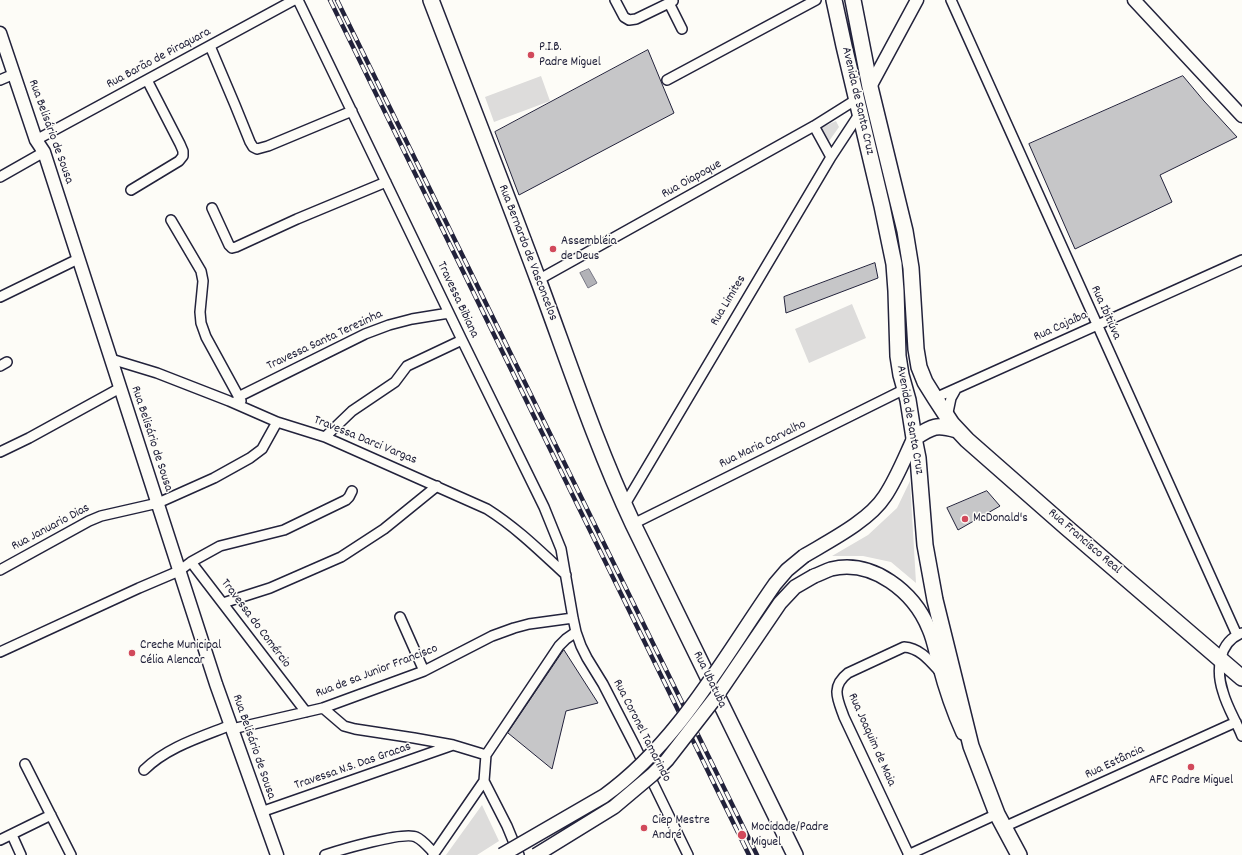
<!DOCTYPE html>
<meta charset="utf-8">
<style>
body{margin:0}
canvas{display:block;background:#fdfcf7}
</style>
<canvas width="1242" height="855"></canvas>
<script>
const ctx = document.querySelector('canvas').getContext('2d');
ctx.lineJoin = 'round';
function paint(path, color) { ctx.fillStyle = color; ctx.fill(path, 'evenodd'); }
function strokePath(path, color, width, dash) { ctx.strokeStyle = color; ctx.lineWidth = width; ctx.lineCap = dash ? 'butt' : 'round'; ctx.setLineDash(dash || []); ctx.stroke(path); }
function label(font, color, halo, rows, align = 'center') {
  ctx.font = font + ' Dekko,sans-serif'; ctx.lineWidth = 3; ctx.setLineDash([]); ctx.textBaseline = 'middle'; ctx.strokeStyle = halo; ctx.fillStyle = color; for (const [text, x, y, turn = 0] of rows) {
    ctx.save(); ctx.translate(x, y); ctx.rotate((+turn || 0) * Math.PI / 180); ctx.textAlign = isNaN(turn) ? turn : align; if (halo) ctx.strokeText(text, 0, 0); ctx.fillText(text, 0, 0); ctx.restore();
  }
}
paint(new Path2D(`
 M541,76L550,101L494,122L485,97Z
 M836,121L839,127L827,144L818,129Z
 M852,304L866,338L809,363L795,329Z
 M910,481L916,583L891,562L863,556H832L868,535L897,508Z
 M482,805L499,841L477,855H446Z`), '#dddcdb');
const water = new Path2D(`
 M589,269L597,283L588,288L580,273Z`);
paint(water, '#b2b2b7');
strokePath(water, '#787885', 1);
const building = new Path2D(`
 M648,50L674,113L519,195L495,132Z
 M1183,76L1204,101L1237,137L1160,175L1172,202L1075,249L1029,144Z
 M875,263L878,278L786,313L784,297Z
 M987,491L1000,506L958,530L947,508Z
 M564,650L598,703L566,711L552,769L508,733Z`);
paint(building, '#c6c6c8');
strokePath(building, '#22223b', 1);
const minor = new Path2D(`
 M298,0L462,340L544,507L561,549L573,618L576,632L581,646L587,658L603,684L635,746L688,855
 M615,0L624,17L629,20L636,19L669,3
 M951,0L1237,635
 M673,1L669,3L682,29
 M210,46L235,105L250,142L253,147L257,149L268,146L352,111
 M0,80L14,74
 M667,80L816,0
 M814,126L831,157
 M36,140L294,0
 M0,177L44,152
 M131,190L179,161L183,156V151L180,144L147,80
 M212,208L229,245L232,248L236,247L297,219L386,182
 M171,220L201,271L203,281L200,312L201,323L206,337L241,401
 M538,280L814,126L857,99
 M0,297L78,259
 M111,359L157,373L229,401L277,422L325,437L487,509C517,528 540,551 566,575
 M0,366L7,362
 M238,397L365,334L389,325L412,319L449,313
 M935,398L1242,260
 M947,417L951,398L956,389
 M325,437L352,411L395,382L407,366L462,340
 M0,452L29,438L120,388
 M624,506L831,157L860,113
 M633,524L905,389
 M191,562L220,546L284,530L346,500L349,497L352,491
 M0,570L89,521L101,516L158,503L214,478L250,458L262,449L277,422
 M223,603L270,588L341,557L384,529L437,486
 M400,617L424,671
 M1242,633C1218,642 1216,671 1223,692C1227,707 1236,721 1242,736
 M0,652L139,588L179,571L191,562L306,712
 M323,708L344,726L355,729L414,738L453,745L486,755
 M232,729L323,708L424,671L492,636L514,628L529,624L573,618
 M25,764L71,855
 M144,770C167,747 201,737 231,725
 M484,781L507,826L519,855
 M261,812L453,745
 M1004,827L1236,722
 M12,835L21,855
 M0,840L51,815
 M325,855C340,850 404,831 416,837C423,840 429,848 434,853
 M433,855L484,781L486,755L559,646L566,639L576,632
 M908,855L997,814
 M909,855L844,717C838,700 830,687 848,673L904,647C920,648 930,661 940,672`);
const tertiary = new Path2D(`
 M1134,0L1242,116
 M0,33L36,140L44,152L216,684L277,855
 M870,87L917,0`);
const secondary = new Path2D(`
 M804,556C829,541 869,521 885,496C897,478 905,457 914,438
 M814,576C820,574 825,571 831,569C873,559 914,592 929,629C934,640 936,653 939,664C945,687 953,711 963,733`);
const primary = new Path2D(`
 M431,0C467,94 504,188 539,282C569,363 596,445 633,524L795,855
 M834,0L844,46L882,206L894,264L896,291L898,356L901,375L908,400L914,438L918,458L925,545L935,600L971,746L997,814L1019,855
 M853,0L870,87L905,231L911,268L916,349L919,367L925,382L935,398L952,424L967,440L1066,527L1242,678
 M914,438C933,426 936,424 957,430`);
strokePath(minor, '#22223b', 12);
strokePath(tertiary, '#22223b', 15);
strokePath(secondary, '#22223b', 16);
strokePath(primary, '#22223b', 18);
strokePath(minor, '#fdfcf7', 9);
strokePath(tertiary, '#fdfcf7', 12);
strokePath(secondary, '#fdfcf7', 13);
strokePath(primary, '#fdfcf7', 15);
const rail = new Path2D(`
 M330,0L749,855
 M337,0L757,855`);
strokePath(rail, '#22223b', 4.5);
strokePath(rail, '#fdfcf7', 3, [9]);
const secondaryBridge = new Path2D(`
 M502,855L604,796C679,742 723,658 775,584L787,570L804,556
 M536,855L614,807L652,775L667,760L716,697L780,603L795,587L814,576`);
strokePath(secondaryBridge, '#22223b', 16, []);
strokePath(secondaryBridge, '#fdfcf7', 13);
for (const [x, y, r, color] of [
 [531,55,4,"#d1495b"],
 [553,249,4,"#d1495b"],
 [965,519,4,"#d1495b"],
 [132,653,4,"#d1495b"],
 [1191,767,4,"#d1495b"],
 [644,828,4,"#d1495b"],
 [742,835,5,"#d1495b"]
]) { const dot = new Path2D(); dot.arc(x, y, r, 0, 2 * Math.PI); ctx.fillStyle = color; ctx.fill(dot); strokePath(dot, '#fdfcf7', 1.5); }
label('13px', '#22223b', '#fdfcf7', [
 ["P.I.B.",539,48],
 ["Padre Miguel",539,63],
 ["Assembléia",561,242],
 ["de Deus",561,257],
 ["McDonald's",973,519],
 ["Creche Municipal",140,646],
 ["Célia Alencar",140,661],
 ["AFC Padre Miguel",1191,781,"center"],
 ["Ciep Mestre",652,821],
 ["André",652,836],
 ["Mocidade/Padre",751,828],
 ["Miguel",751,843]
], 'left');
label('13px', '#22223b', '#fdfcf7', [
 ["Rua Barão de Piraquara",159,59,-28],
 ["Avenida de Santa Cruz",857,101,77],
 ["Rua Belisário de Sousa",50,132,70],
 ["Rua Oiapoque",692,180,-29],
 ["Rua Bernardo de Vasconcelos",527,253,69],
 ["Travessa Bibiana",457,300,65],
 ["Rua Limites",729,301,-59],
 ["Rua Ibitiúva",1105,313,66],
 ["Rua Cajaíba",1061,327,-24],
 ["Travessa Santa Terezinha",325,341,-25],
 ["Avenida de Santa Cruz",909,420,80],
 ["Rua Belisário de Sousa",151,439,72],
 ["Travessa Darci Vargas",365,441,22],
 ["Rua Maria Carvalho",763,445,-26],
 ["Rua Januario Dias",51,528,-28],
 ["Rua Francisco Real",1084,542,41],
 ["Travessa do Comércio",255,624,53],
 ["Rua de sa Junior Francisco",377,672,-21],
 ["Rua Ubatuba",709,680,64],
 ["Rua Coronel Tamarindo",641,731,63],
 ["Rua Joaquim de Maia",871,740,66],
 ["Rua Belisário de Sousa",253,747,71],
 ["Rua Estância",1115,763,-25],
 ["Travessa N.S. Das Gracas",353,767,-19]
]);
</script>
